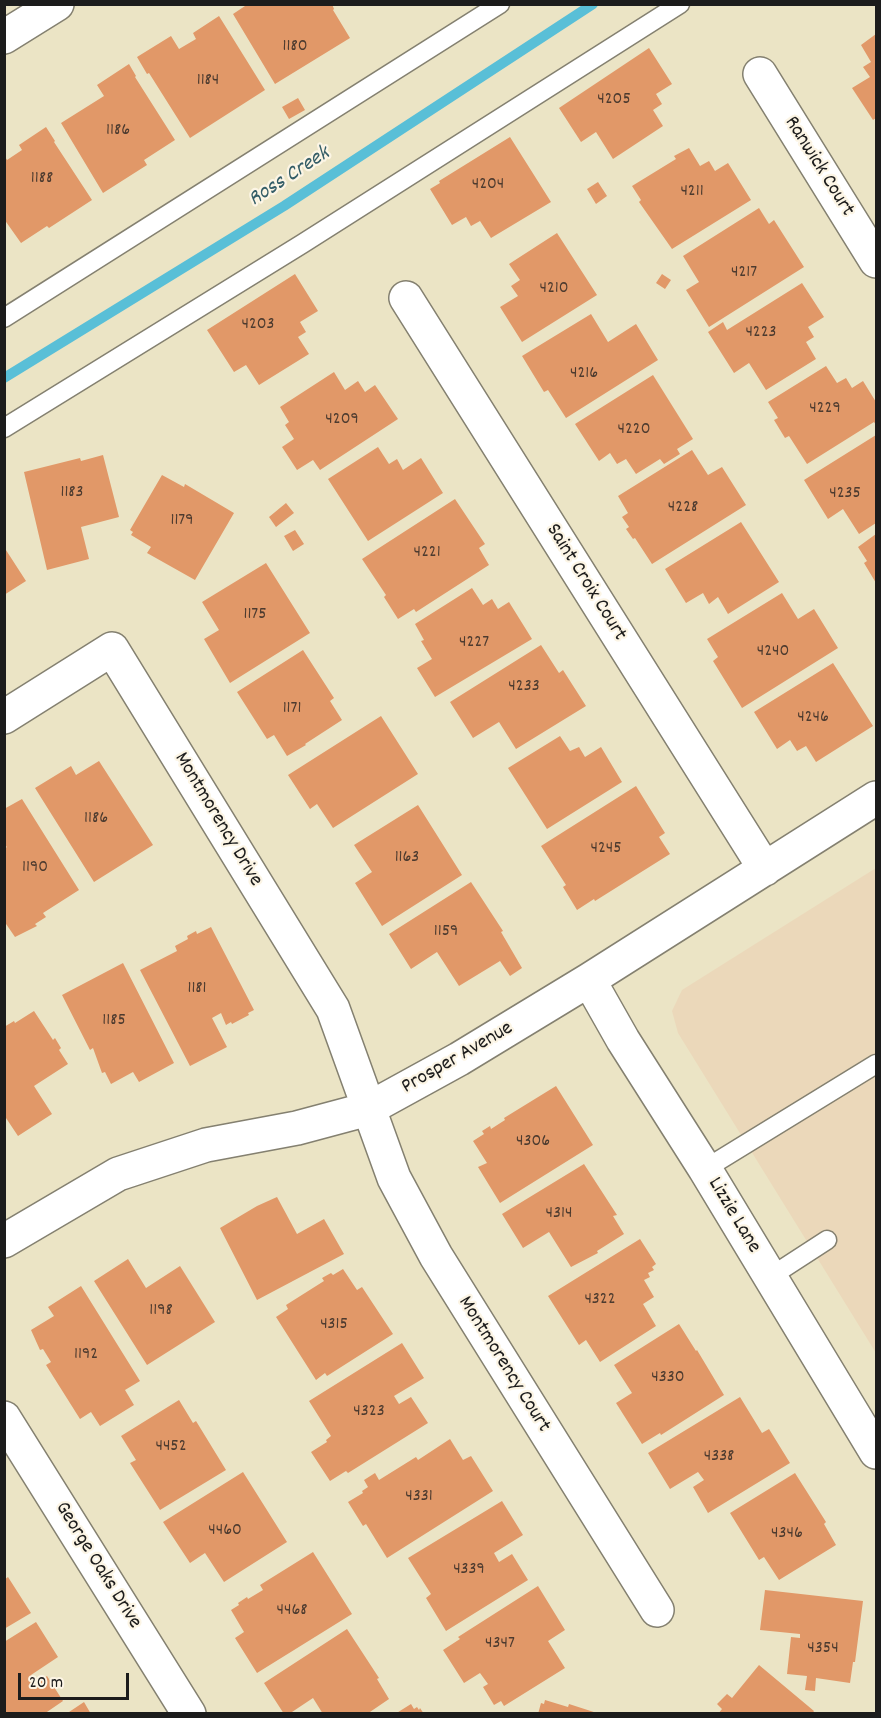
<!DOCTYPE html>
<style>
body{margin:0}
#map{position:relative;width:881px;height:1718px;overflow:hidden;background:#ebe4c5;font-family:Dekko,sans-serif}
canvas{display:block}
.frame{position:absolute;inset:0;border:6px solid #1c1c1c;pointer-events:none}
.scale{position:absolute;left:18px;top:1673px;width:111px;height:27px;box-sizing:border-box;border:3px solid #1c1c1c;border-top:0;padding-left:8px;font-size:18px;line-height:21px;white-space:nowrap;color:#1c1c1c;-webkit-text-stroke:4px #fcf5e5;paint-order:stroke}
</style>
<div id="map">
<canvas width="881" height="1718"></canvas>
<div class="frame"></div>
<div class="scale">20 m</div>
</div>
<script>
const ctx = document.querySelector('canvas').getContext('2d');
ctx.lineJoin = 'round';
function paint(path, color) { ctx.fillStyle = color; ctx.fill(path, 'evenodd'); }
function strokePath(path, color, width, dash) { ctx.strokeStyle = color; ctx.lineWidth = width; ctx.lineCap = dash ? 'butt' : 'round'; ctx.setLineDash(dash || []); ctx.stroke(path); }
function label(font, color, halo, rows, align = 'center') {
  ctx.font = font + ' Dekko,sans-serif'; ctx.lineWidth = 4.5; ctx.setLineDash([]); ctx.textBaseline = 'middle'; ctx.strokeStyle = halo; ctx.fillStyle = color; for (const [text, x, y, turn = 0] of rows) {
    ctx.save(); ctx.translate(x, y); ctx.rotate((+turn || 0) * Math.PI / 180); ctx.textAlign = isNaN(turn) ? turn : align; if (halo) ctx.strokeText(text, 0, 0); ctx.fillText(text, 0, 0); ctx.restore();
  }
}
paint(new Path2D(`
 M876,868V1353L678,1033L672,1011L682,990Z`), '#ebd8ba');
strokePath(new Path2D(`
 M4,378L284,206L593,4`), '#59bfd7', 10);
paint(new Path2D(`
 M248,4H332L334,9L333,10L350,38L275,84L233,14Z
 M219,16L265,90L190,138L149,73L147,74L137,57L171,36L179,49L196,39L193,33Z
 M876,34V118L873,120L852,88L870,77L863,67L871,62L861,45Z
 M649,48L672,84L656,94L662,104L653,110L663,126L613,159L596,132L581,142L559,108Z
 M129,64L136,76L135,77L175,140L144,160L147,165L103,193L61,123L104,96L97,85Z
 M298,98L305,110L289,119L282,107Z
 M46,127L55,141L54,142L92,200L49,228L47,226L21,243L4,219V155L7,160L22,150L19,145Z
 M510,137L551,202L491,238L480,221L471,226L466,217L452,225L430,189L440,183L439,181Z
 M689,148L700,166L709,161L715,171L728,163L751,200L672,249L639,202L641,200L632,186L676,159L674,156Z
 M598,182L607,196L596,204L587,189Z
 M759,208L769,224L774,220L804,267L709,327L686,290L699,282L683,256Z
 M557,233L597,295L522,342L500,307L518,296L511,286L520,280L509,264Z
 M295,274L318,311L300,322L306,332L298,337L309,354L259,385L246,365L234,372L207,330Z
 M662,274L671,280L665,289L656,283Z
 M802,283L824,317L808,327L814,337L806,342L816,359L766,390L749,363L734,373L708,332L723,322L727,330Z
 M591,314L608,342L636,324L658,360L566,418L548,390L544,392L522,356Z
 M826,366L837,383L846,378L852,388L863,381L876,402V425L874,422L807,464L789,436L785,438L774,420L778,418L768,402Z
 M334,372L345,390L358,381L365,392L375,385L398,419L320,470L313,460L297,470L282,447L294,439L285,425L289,422L280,407Z
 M653,375L693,439L677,449L680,454L664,464L660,459L636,474L626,459L617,464L610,453L599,461L575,424Z
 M876,435V523L859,534L843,509L828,519L804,480Z
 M378,447L389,464L397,459L403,470L421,458L443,493L368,541L328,479Z
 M692,450L708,475L722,467L746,505L652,564L635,538L633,539L626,529L629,527L622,517L628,513L618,496Z
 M103,455L119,517L81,527L89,559L47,570L24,472L80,458L81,461Z
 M162,475L184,487L185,484L234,513L195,580L147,553L151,547L131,535L133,532L130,530Z
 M455,499L485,544L479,548L489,565L416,612L414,609L398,619L384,597L386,595L362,559Z
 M286,503L294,513L276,527L269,517Z
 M741,522L779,582L728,614L718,597L709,604L703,593L686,603L665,569Z
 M295,530L304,544L293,551L284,536Z
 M876,534V583L864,563L867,561L858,547Z
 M4,547L26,581L4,595Z
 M266,563L310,633L230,683L204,639L219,630L202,602Z
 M472,588L483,605L492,599L498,609L509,602L532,639L435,697L417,668L432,659L421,641L424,640L415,624Z
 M782,593L798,619L814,609L838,648L742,708L713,661L718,657L707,639Z
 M541,645L559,673L563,670L586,706L516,749L499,722L473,738L450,702Z
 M303,650L334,698L330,701L342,720L305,744L306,745L287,756L274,735L267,739L237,692Z
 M833,663L873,726L816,762L806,746L797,751L790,740L777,749L754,712Z
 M381,716L418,774L333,828L317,804L310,809L288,775Z
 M560,736L570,751L579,747L585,757L601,747L622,782L547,829L508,768Z
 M99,761L153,845L94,882L35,788L71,766L76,775Z
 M636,786L665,833L659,837L670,854L595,901L594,899L577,910L563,887L566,885L541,846Z
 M22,799L79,890L43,913L46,917L35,924L37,926L15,937L4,921V849L7,847L4,844V809Z
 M418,805L462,875L382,926L355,883L372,872L354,845Z
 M471,882L503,931L501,932L522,968L510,976L500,961L459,986L437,952L411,969L389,934Z
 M211,927L254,1010L248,1013L249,1015L232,1024L231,1022L226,1025L221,1013L212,1018L227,1047L190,1066L140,970L177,951L175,946L188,939L187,936L196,931L197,934Z
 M123,963L174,1063L139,1082L133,1072L111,1084L105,1072L102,1073L93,1048L90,1050L62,995Z
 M34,1011L53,1040L55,1038L61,1048L59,1050L68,1064L34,1086L52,1114L18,1136L4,1115V1027L14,1021L15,1023Z
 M556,1086L593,1145L500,1203L478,1167L487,1163L473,1141L484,1134L482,1131L490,1126L491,1129L505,1120L504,1118Z
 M584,1164L617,1215L613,1216L624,1234L597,1251L598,1253L571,1267L549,1232L523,1248L502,1214Z
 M277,1197L297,1234L324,1219L344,1254L257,1300L220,1228L257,1206Z
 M640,1239L656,1264L652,1267L654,1270L648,1273L650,1277L644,1280L654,1297L643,1304L656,1326L600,1362L586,1340L579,1345L548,1296Z
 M128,1259L146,1288L180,1266L215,1322L147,1365L94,1281Z
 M343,1269L357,1290L362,1287L393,1334L327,1376L325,1373L316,1380L276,1317L288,1309L286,1305L324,1281L322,1278L331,1273L333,1275Z
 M81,1286L140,1381L125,1390L134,1405L100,1426L91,1412L80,1419L46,1365L51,1362L43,1349L40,1350L31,1330L54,1316L48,1307Z
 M679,1324L696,1351L697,1350L724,1395L661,1435L660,1433L642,1444L616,1403L632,1393L614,1365Z
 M402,1343L424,1378L394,1396L399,1404L411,1397L428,1423L348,1473L346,1471L330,1481L311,1452L327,1442L326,1440L331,1436L309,1401Z
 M740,1397L762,1433L769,1429L790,1463L708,1513L693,1487L704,1480L698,1472L670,1489L648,1453Z
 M179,1400L193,1423L196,1421L226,1470L160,1510L130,1463L136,1460L121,1436Z
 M450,1439L463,1460L471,1456L493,1491L387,1558L366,1524L363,1526L348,1502L363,1493L362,1491L368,1487L364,1480L375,1473L379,1480L416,1457L418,1460Z
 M243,1472L287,1542L224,1582L205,1553L190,1563L163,1522Z
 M795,1473L826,1522L824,1524L836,1545L779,1580L764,1557L759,1560L730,1513Z
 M502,1501L523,1535L494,1553L499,1562L512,1554L528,1580L446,1631L426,1598L431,1594L408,1558Z
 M313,1552L352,1614L257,1673L235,1638L244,1632L231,1610L239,1605L238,1603L247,1597L248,1599L263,1590L260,1585Z
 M8,1577L31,1613L4,1629V1580Z
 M538,1586L565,1630L548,1641L565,1668L504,1706L501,1701L494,1705L483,1687L488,1684L480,1673L464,1683L443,1650L460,1639L458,1637Z
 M765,1590L863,1601L855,1662H853L850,1683L816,1678L815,1691L805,1690L807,1676L787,1674L791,1637L800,1638V1634L760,1630Z
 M36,1622L58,1657L31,1675L36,1684L47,1676L63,1701L44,1714H4V1642Z
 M347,1629L379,1678L377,1679L389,1699L367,1714H323L313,1698L289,1714H284L264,1683Z
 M759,1665L814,1711L812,1714H718L722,1709L717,1704L727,1694L732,1698Z
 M545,1700L568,1707L569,1704L600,1714H538L541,1703L544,1704Z
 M84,1702L91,1714H66Z
 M411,1704L414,1709L417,1707L419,1710L420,1708L424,1714H395Z`), '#e19868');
const service = new Path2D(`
 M4,318L500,4
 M4,428L302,244L680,4
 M705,1169L876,1064
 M770,1277L827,1240`);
const minor = new Path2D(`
 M4,37L57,4
 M760,74L876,261
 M406,298L765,869
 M4,717L112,649L333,1009L394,1178L436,1256L657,1610
 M589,980L623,1040L705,1169L876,1452
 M4,1241L118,1174L206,1145L297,1128L368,1109L459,1059L589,980L876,798
 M4,1418L189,1714`);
strokePath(service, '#848070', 21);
strokePath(minor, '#848070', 36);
strokePath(service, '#fff', 18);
strokePath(minor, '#fff', 33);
label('18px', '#4d3b2f', null, [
 ["1180",295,48],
 ["1184",208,82],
 ["4205",614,101],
 ["1186",118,132],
 ["1188",42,180],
 ["4204",488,186],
 ["4211",692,193],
 ["4217",744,274],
 ["4210",554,290],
 ["4203",258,326],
 ["4223",761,334],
 ["4216",584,375],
 ["4229",825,410],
 ["4209",342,421],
 ["4220",634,431],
 ["1183",72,494],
 ["4235",845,495],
 ["4228",683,509],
 ["1179",182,522],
 ["4221",427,554],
 ["1175",255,616],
 ["4227",474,644],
 ["4240",773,653],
 ["4233",524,688],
 ["1171",292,710],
 ["4246",813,719],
 ["1186",96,820],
 ["4245",606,850],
 ["1163",407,859],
 ["1190",35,869],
 ["1159",446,933],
 ["1181",197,990],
 ["1185",114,1022],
 ["4306",533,1143],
 ["4314",559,1215],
 ["4322",600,1301],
 ["1198",161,1312],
 ["4315",334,1326],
 ["1192",86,1356],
 ["4330",668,1379],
 ["4323",369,1413],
 ["4452",171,1448],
 ["4338",719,1458],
 ["4331",419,1498],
 ["4460",225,1532],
 ["4346",787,1535],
 ["4339",469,1571],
 ["4468",292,1612],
 ["4347",500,1645],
 ["4354",823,1650]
]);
label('21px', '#1c1c1c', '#fcf5e5', [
 ["Ranwick Court",818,167,58],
 ["Saint Croix Court",585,583,58],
 ["Montmorency Drive",217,820,59],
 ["Prosper Avenue",458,1059,-30],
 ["Lizzie Lane",733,1216,59],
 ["Montmorency Court",503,1365,58],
 ["George Oaks Drive",97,1566,58]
]);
label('italic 22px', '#345d67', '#fcf5e5', [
 ["Ross Creek",290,178,-33]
]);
</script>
